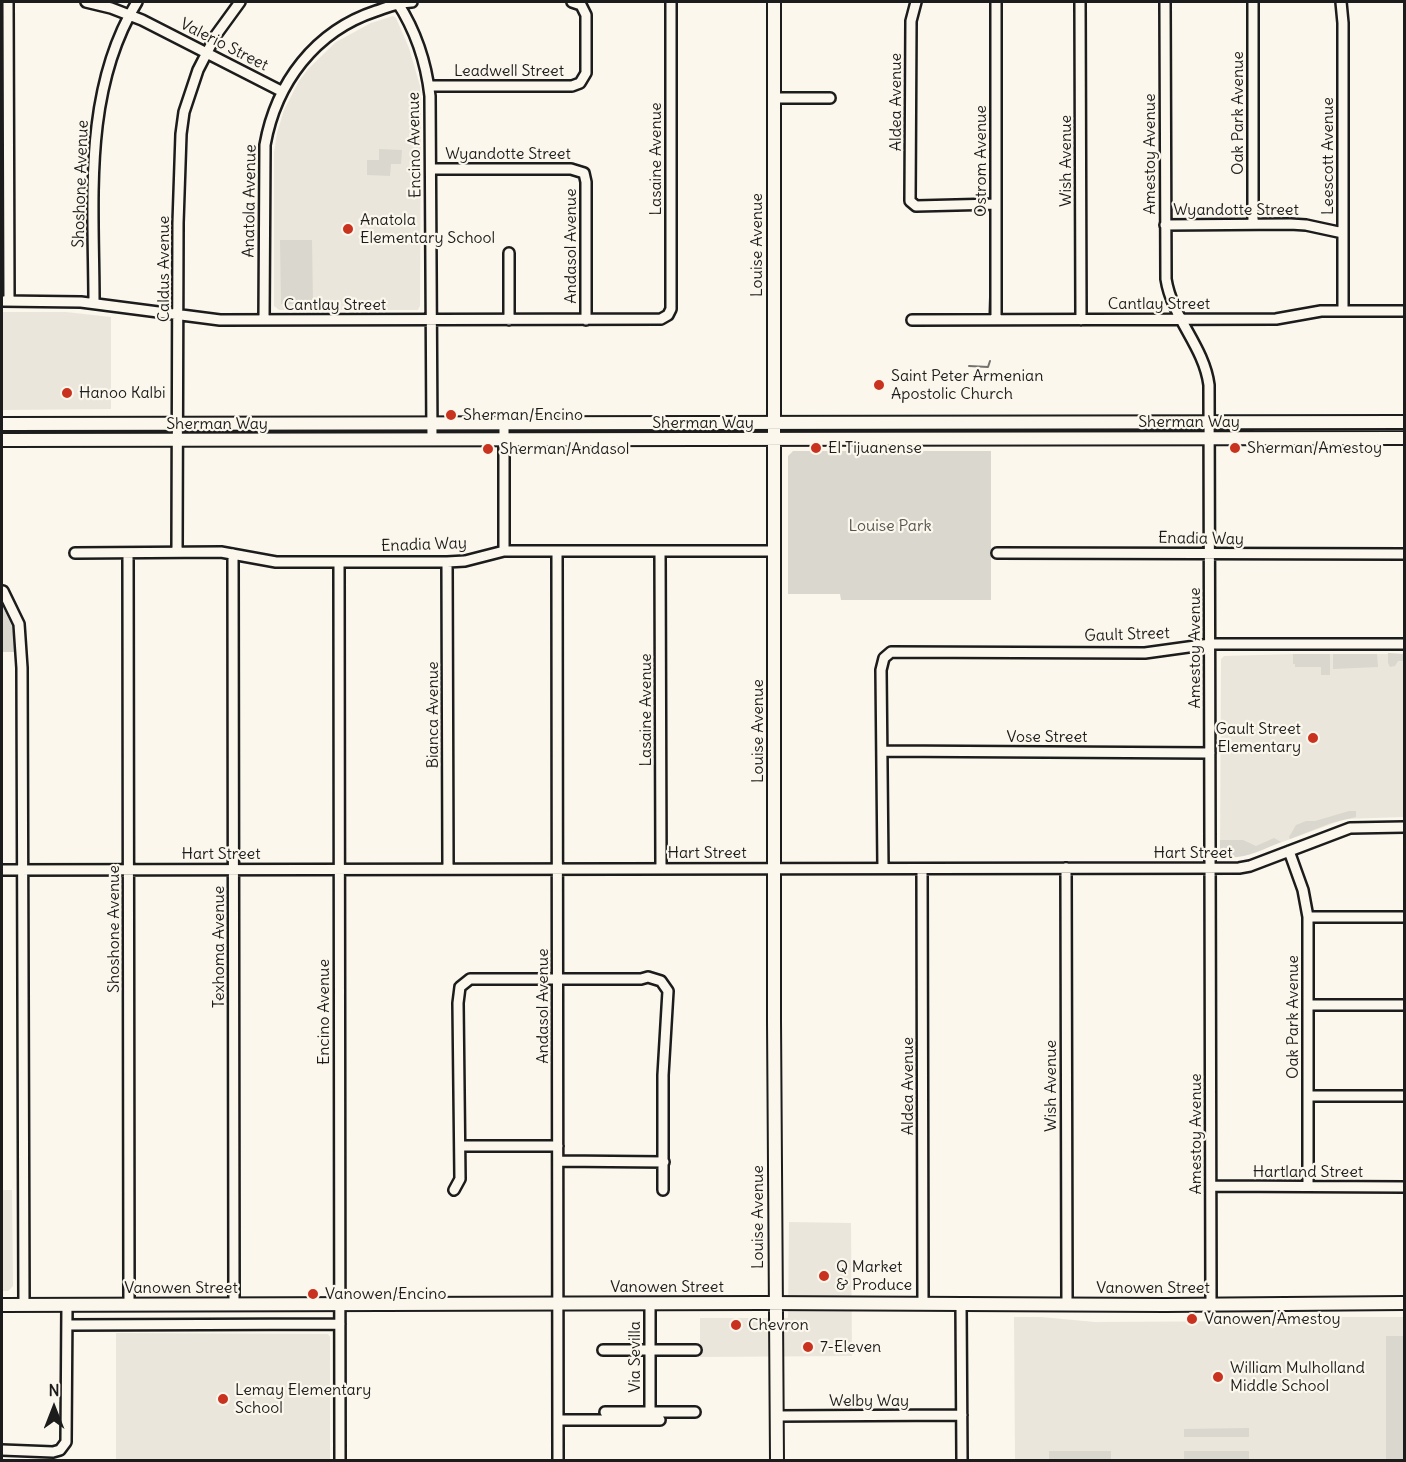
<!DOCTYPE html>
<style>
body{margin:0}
#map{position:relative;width:1406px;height:1462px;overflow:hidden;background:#fbf7ec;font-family:Delius,sans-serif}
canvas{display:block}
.frame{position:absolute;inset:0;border:3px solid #1c1c1c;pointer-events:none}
.north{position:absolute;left:24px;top:1378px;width:60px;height:60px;-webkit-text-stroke:4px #fbf7ec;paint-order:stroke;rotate:0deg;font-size:16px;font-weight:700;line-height:24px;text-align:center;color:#1c1c1c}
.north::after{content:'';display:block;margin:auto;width:21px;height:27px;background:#1c1c1c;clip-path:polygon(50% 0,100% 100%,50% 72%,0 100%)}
</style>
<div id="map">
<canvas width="1406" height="1462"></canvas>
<div class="frame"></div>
<div class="north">N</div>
</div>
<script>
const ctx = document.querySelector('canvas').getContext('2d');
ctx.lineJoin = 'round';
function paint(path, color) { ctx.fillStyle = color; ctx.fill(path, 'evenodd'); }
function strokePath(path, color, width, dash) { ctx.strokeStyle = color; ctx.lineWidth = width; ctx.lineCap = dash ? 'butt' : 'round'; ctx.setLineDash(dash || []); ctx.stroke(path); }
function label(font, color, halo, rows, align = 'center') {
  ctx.font = font + ' Delius,sans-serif'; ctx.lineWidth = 4.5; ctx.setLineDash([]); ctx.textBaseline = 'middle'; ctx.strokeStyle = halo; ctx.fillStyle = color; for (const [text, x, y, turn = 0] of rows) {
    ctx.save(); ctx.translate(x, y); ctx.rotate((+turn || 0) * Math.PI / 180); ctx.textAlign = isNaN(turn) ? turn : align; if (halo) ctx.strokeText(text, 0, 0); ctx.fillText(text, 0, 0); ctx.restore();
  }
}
paint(new Path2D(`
 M393,16L396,18L409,48L420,86L421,100L420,306L418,310H279L274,306V153L277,133L284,110L299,81L308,69L336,42L371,23Z
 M2,312H66L111,317V409L2,410Z
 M1293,654H1404V817L1345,819L1247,855L1222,857L1220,856L1221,659L1224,656Z
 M2,1190H12L13,1286L8,1291H2Z
 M789,1222L851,1223L852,1356L700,1357V1318H788Z
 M1014,1317H1041L1095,1322L1268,1321L1328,1317H1404V1460H1015Z
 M116,1333L328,1334L330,1337V1460H116Z`), '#eae6dc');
paint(new Path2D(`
 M379,149L402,150L401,164H391L390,176L367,175V160H379Z
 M280,240H312L313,302L311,304H281Z
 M793,451H991V600H841L840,594H788V456Z
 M2,605L12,626L16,652H2Z
 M1388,653L1404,654V661H1398L1395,666L1390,667L1388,663Z
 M1293,654H1330V675H1321V667H1295V664H1293Z
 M1333,654H1377L1378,667L1333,669Z
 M1349,811H1356V817L1331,823L1290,839L1289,837L1296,825L1306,821H1315Z
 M1274,838L1281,842C1264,849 1239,862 1220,856V840H1243L1256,846Z
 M1386,1336H1404V1460H1386Z
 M1249,1428V1437H1184V1429Z
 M1049,1451H1111V1459H1049Z
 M1184,1451H1249V1459H1184Z`), '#dad7ce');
strokePath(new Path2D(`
 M989,316L990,297
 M969,366L988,367L990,361`), '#74726e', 2);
const minor = new Path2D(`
 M8,2L9,301
 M86,2L111,8L142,20L281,91
 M397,2C416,31 426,61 430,96L432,439
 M916,2L911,21L910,201L916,206L996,204
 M996,2V320
 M1080,2L1081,320
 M1165,2L1166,279C1172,318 1204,346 1209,385L1211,1304
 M1341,2L1343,23V311
 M429,86H572L580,83L586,73V15L581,5L572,2
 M774,98H830
 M432,169H571L584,173L586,182V320
 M1253,224V2
 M1165,225L1290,224L1306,225L1343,233
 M509,253V320
 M2,301L81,302L220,320L661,319L668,315L671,309V2
 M94,303C94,202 82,92 137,2
 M264,320L265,145C276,83 315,31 376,11C388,7 399,2 412,2
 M912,320L1276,319L1321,311H1404
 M504,551V424
 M660,551L661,868
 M177,552L178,223L181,134L184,112L198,70L216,35L240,2
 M557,552L558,1460
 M75,553L221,552L276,562H447L465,561L504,551H775
 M128,553L129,1305
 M997,553L1404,554
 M233,554L234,1305
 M339,562L340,1460
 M447,562L448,868
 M3,591L19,624L22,668L24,1305
 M883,751L1210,753
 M1289,851L1303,890L1308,917V1186
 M883,868L881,670L884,658L891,652L1145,653L1210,644H1404
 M1066,868L1067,1304
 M922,869L923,1304
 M2,870L1239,868L1250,866L1350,828L1404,827
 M1308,917H1404
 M1308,1005H1404
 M1309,1096H1404
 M460,1146H558
 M558,1161L664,1162
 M1211,1186L1404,1187
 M454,1190L460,1179L458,1003L460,987L470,979H641L648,977L661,981L668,991L663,1075V1190
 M961,1304L962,1460
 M67,1325L340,1324
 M603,1350H696
 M605,1412H695
 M650,1412V1303
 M776,1416L962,1415
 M558,1420H660
 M2,1450L53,1452L60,1450L66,1442L67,1305`);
const major = new Path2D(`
 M774,2V1021L777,1460
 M2,424L1404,422
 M2,440L1404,438
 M2,1305L762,1303L1165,1305L1404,1303`);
strokePath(minor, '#1c1c1c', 14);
strokePath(major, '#1c1c1c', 16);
strokePath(minor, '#fbf7ec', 9);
strokePath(major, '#fbf7ec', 12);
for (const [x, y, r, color] of [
 [348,229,6,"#c8321e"],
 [879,385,6,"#c8321e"],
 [67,393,6,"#c8321e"],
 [451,415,6,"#c8321e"],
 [816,448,6,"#c8321e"],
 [1235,448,6,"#c8321e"],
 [488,449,6,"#c8321e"],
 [1313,738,6,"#c8321e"],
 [824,1276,6,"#c8321e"],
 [313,1294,6,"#c8321e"],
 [1192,1319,6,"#c8321e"],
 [736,1325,6,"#c8321e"],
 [808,1347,6,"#c8321e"],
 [1218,1377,6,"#c8321e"],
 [223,1399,6,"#c8321e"]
]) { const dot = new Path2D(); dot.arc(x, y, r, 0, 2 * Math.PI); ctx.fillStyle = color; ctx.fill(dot); strokePath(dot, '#fbf7ec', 2); }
label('16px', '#1c1c1c', '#fbf7ec', [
 ["Valerio Street",224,45,27],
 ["Leadwell Street",509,71],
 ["Aldea Avenue",896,102,-90],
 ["Oak Park Avenue",1238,113,-90],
 ["Encino Avenue",415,145,-91],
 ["Wyandotte Street",508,154],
 ["Amestoy Avenue",1150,154,-90],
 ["Leescott Avenue",1328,156,-90],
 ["Lasaine Avenue",656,159,-90],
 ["Ostrom Avenue",981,161,-90],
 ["Wish Avenue",1066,161,-90],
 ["Shoshone Avenue",81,184,-88],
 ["Anatola Avenue",250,201,-89],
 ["Wyandotte Street",1236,210],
 ["Louise Avenue",757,245,-90],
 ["Andasol Avenue",571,246,-90],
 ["Caldus Avenue",164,269,-90],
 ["Cantlay Street",1159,304],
 ["Cantlay Street",335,305],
 ["Sherman Way",1189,422],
 ["Sherman Way",703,423],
 ["Sherman Way",217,424],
 ["Enadia Way",1201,539,1],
 ["Enadia Way",424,545,-2],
 ["Gault Street",1127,635,-2],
 ["Amestoy Avenue",1195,648,-90],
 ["Lasaine Avenue",646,710,-90],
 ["Bianca Avenue",433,715,-90],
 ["Louise Avenue",758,731,-90],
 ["Vose Street",1047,737],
 ["Hart Street",707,853],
 ["Hart Street",1193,853],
 ["Hart Street",221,854],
 ["Shoshone Avenue",114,929,-90],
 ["Texhoma Avenue",219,947,-90],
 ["Andasol Avenue",543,1006,-90],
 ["Encino Avenue",324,1012,-90],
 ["Oak Park Avenue",1293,1017,-90],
 ["Aldea Avenue",908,1086,-90],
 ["Wish Avenue",1051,1086,-90],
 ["Amestoy Avenue",1196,1134,-90],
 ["Hartland Street",1308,1172],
 ["Louise Avenue",758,1217,-90],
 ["Vanowen Street",667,1287],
 ["Vanowen Street",181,1288],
 ["Vanowen Street",1153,1288],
 ["Via Sevilla",635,1357,-90],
 ["Welby Way",869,1401]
]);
label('16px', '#1c1c1c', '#fbf7ec', [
 ["Anatola",360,220],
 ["Elementary School",360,238],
 ["Saint Peter Armenian",891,376],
 ["Apostolic Church",891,394],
 ["Hanoo Kalbi",79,393],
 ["Sherman/Encino",463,415],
 ["El Tijuanense",828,448],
 ["Sherman/Amestoy",1247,448],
 ["Sherman/Andasol",500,449],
 ["Gault Street",1301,729,"right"],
 ["Elementary",1301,747,"right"],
 ["Q Market",836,1267],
 ["& Produce",836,1285],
 ["Vanowen/Encino",325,1294],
 ["Vanowen/Amestoy",1204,1319],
 ["Chevron",748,1325],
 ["7-Eleven",820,1347],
 ["William Mulholland",1230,1368],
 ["Middle School",1230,1386],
 ["Lemay Elementary",235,1390],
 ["School",235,1408]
], 'left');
label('16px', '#555451', '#fbf7ec', [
 ["Louise Park",890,526]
]);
</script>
